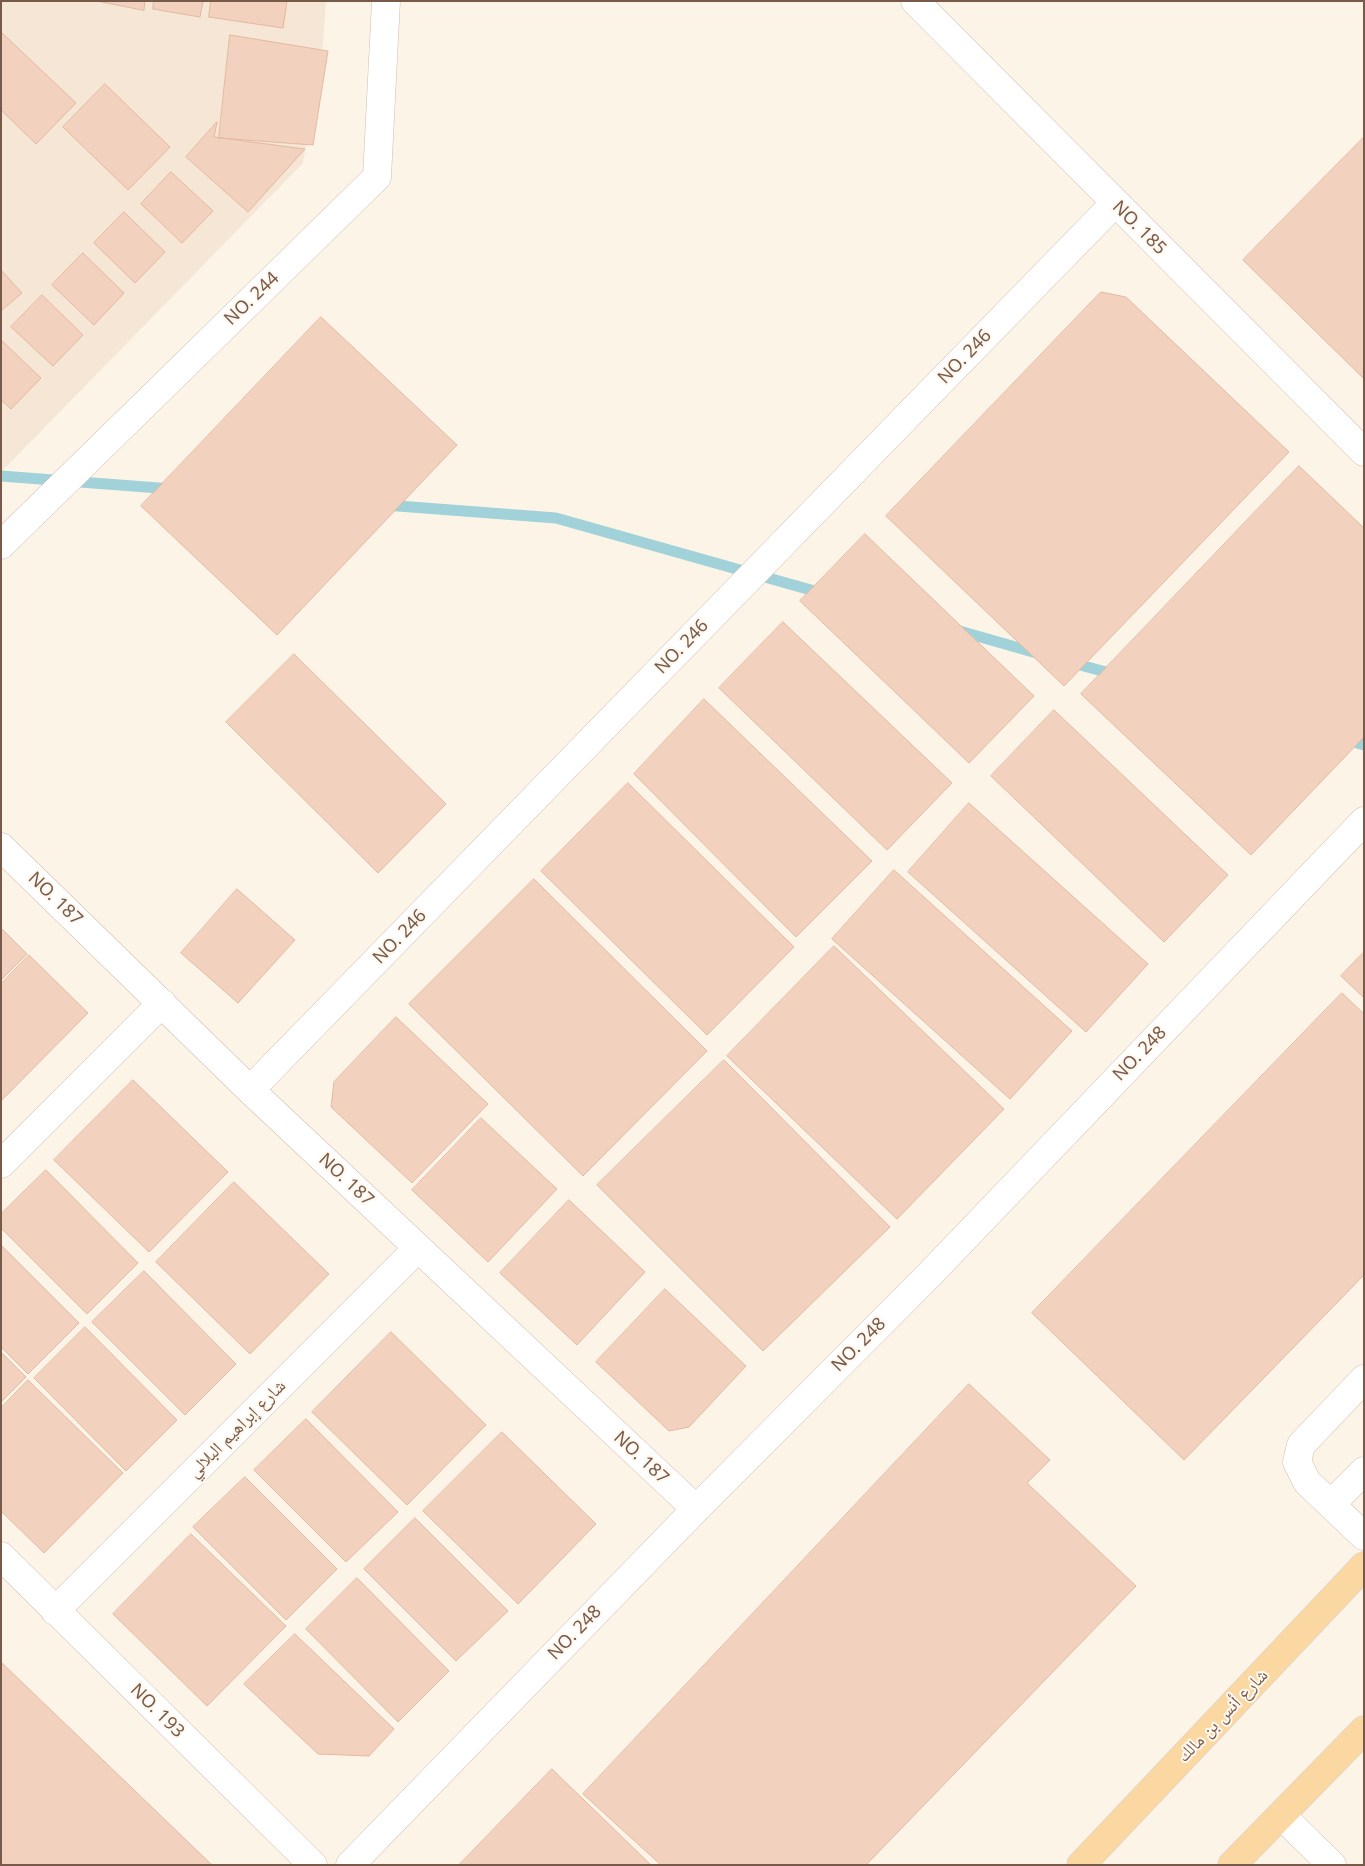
<!DOCTYPE html>
<meta charset="utf-8">
<style>
body{margin:0}
#map{position:relative;width:1365px;height:1866px;overflow:hidden;background:#fdf4e8;font-family:"Noto Sans",sans-serif}
canvas{display:block}
.frame{position:absolute;inset:0;border:2px solid #785a4b;pointer-events:none}
</style>
<div id="map">
<canvas width="1365" height="1866"></canvas>
<div class="frame"></div>
</div>
<script>
const ctx = document.querySelector('canvas').getContext('2d');
ctx.lineJoin = 'round';
function paint(path, color) { ctx.fillStyle = color; ctx.fill(path, 'evenodd'); }
function strokePath(path, color, width, dash) { ctx.strokeStyle = color; ctx.lineWidth = width; ctx.lineCap = dash ? 'butt' : 'round'; ctx.setLineDash(dash || []); ctx.stroke(path); }
function label(font, color, halo, rows, align = 'center') {
  ctx.font = font + ' "Noto Sans","Noto Naskh Arabic",sans-serif'; ctx.lineWidth = 4; ctx.setLineDash([]); ctx.textBaseline = 'middle'; ctx.strokeStyle = halo; ctx.fillStyle = color; for (const [text, x, y, turn = 0] of rows) {
    ctx.save(); ctx.translate(x, y); ctx.rotate((+turn || 0) * Math.PI / 180); ctx.textAlign = isNaN(turn) ? turn : align; if (halo) ctx.strokeText(text, 0, 0); ctx.fillText(text, 0, 0); ctx.restore();
  }
}
paint(new Path2D(`
 M1,1H326L323,44L303,163L1,472Z`), '#f5e6d6');
strokePath(new Path2D(`
 M1,476L172,489
 M385,505L556,518L825,594
 M956,630L1040,654
 M1069,662L1117,675
 M1344,739L1364,745`), '#a2d2d9', 11);
const building = new Path2D(`
 M97,1H145L144,10Z
 M154,1H203L200,17L153,9Z
 M211,1H287L283,28L209,17Z
 M1,32L76,103L36,144L1,110Z
 M230,35L328,51L313,145L219,138Z
 M105,84L170,147L128,190L63,127Z
 M217,122L214,137L305,149L248,212L186,157Z
 M1364,137V379L1243,260Z
 M171,172L213,211L182,243L141,204Z
 M124,212L165,252L135,283L94,243Z
 M83,253L124,293L94,325L52,285Z
 M1,270L22,293L1,311Z
 M1101,292L1126,297L1289,452L1064,686L886,516Z
 M42,295L83,335L53,366L11,327Z
 M321,317L457,445L277,635L141,506Z
 M1,340L41,378L11,409L1,400Z
 M1299,466L1364,528V737L1251,855L1081,694Z
 M865,534L1034,696L969,763L800,601Z
 M783,622L952,783L887,850L719,688Z
 M294,654L446,804L378,873L226,722Z
 M704,699L872,861L796,937L634,774Z
 M1054,710L1228,875L1164,942L991,776Z
 M628,783L794,947L707,1035L541,871Z
 M969,803L1148,964L1086,1032L908,872Z
 M894,870L1072,1031L1010,1099L832,939Z
 M534,879L707,1051L583,1176L409,1004Z
 M237,889L295,940L238,1003L181,953Z
 M1,928L27,954L1,980Z
 M834,946L1004,1109L897,1219L727,1056Z
 M1364,952V998L1341,976Z
 M29,955L88,1013L1,1101V984Z
 M1342,993L1364,1014V1275L1184,1460L1032,1313Z
 M396,1017L488,1104L412,1183L331,1107L334,1082Z
 M724,1060L890,1227L763,1351L597,1185Z
 M133,1080L228,1172L149,1252L54,1160Z
 M481,1118L557,1189L488,1262L412,1190Z
 M46,1170L138,1263L87,1314L1,1228V1214Z
 M234,1182L329,1274L250,1354L156,1262Z
 M569,1200L645,1272L577,1345L500,1273Z
 M1,1245L79,1323L28,1374L1,1347Z
 M144,1271L236,1364L185,1415L92,1322Z
 M665,1289L746,1366L689,1427L669,1431L596,1362Z
 M85,1327L177,1420L126,1471L34,1378Z
 M391,1332L486,1425L407,1505L312,1412Z
 M1,1352L26,1377L1,1402Z
 M28,1380L123,1473L44,1553L1,1511V1408Z
 M969,1384L1050,1460L1027,1483L1136,1586L866,1865H661L583,1794Z
 M306,1419L398,1512L346,1562L254,1470Z
 M502,1432L596,1524L518,1604L423,1511Z
 M245,1477L337,1569L286,1620L193,1527Z
 M415,1518L508,1611L456,1661L364,1569Z
 M191,1534L286,1626L207,1706L113,1614Z
 M357,1578L449,1671L398,1722L306,1629Z
 M295,1634L394,1729L369,1756L318,1754L244,1684Z
 M1,1662L212,1865H1Z
 M552,1769L651,1865H459Z`);
paint(building, '#f2d2bf');
strokePath(building, '#e5b89f', 1);
const minor = new Path2D(`
 M915,1L1364,452
 M1,545L377,177L386,1
 M1,847L250,1090L696,1509
 M250,1090L1114,204
 M1,1164L162,1003
 M1364,1379L1301,1445L1297,1462L1307,1482L1364,1536
 M1331,1504L1364,1471
 M1,1556L313,1865
 M55,1611L418,1248
 M1281,1815L1332,1865
 M350,1865L696,1509L930,1274L1364,821`);
const major = new Path2D(`
 M1081,1865L1364,1566
 M1232,1865L1364,1730`);
strokePath(minor, '#cfbcad', 29);
strokePath(major, '#d9d1cd', 29);
strokePath(minor, '#fff', 28);
strokePath(major, '#fbd7a1', 28);
label('18px', '#785a4b', '#fff8ef', [
 ["NO. 185",1139,228,45],
 ["NO. 244",252,299,-44],
 ["NO. 246",965,357,-46],
 ["NO. 246",682,647,-46],
 ["NO. 187",55,899,44],
 ["NO. 246",400,937,-46],
 ["NO. 248",1140,1054,-46],
 ["NO. 187",346,1180,43],
 ["NO. 248",859,1345,-45],
 ["شارع إبراهيم البلالي",237,1429,-45],
 ["NO. 187",641,1458,43],
 ["NO. 248",575,1633,-46],
 ["NO. 193",157,1711,45],
 ["شارع أنس بن مالك",1223,1716,-46]
]);
</script>
